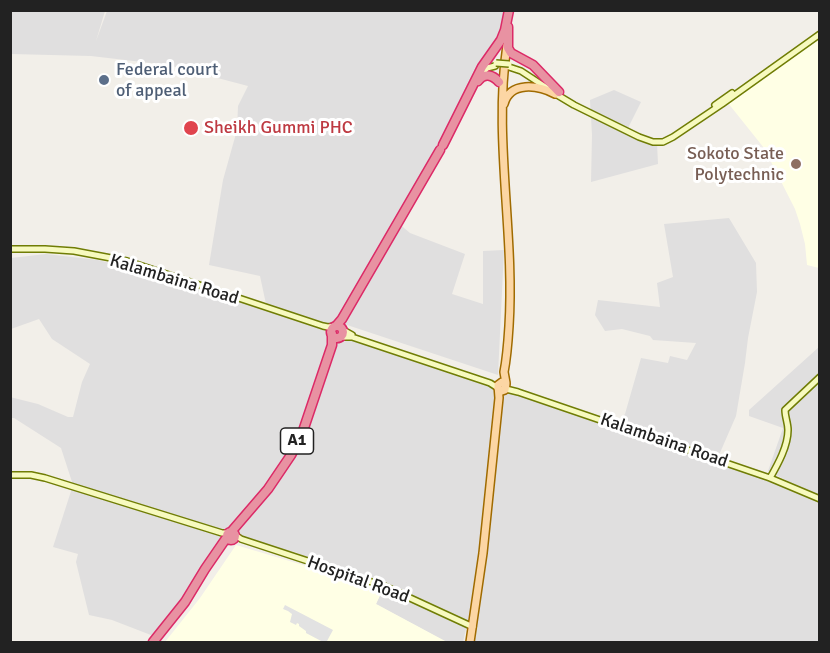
<!DOCTYPE html>
<style>
body{margin:0}
#map{position:relative;width:830px;height:653px;overflow:hidden;background:#f2efe9;font-family:Signika,sans-serif}
canvas{display:block}
.frame{position:absolute;inset:0;border:12px solid #222;pointer-events:none}
</style>
<div id="map">
<canvas width="830" height="653"></canvas>
<div class="frame"></div>
</div>
<script>
const ctx = document.querySelector('canvas').getContext('2d');
ctx.lineJoin = 'round';
function paint(path, color) { ctx.fillStyle = color; ctx.fill(path, 'evenodd'); }
function strokePath(path, color, width, dash) { ctx.strokeStyle = color; ctx.lineWidth = width; ctx.lineCap = dash ? 'butt' : 'round'; ctx.setLineDash(dash || []); ctx.stroke(path); }
function label(font, color, halo, rows, align = 'center') {
  ctx.font = font + ' Signika,sans-serif'; ctx.lineWidth = 6; ctx.setLineDash([]); ctx.textBaseline = 'middle'; ctx.strokeStyle = halo; ctx.fillStyle = color; for (const [text, x, y, turn = 0] of rows) {
    ctx.save(); ctx.translate(x, y); ctx.rotate((+turn || 0) * Math.PI / 180); ctx.textAlign = isNaN(turn) ? turn : align; if (halo) ctx.strokeText(text, 0, 0); ctx.fillText(text, 0, 0); ctx.restore();
  }
}
paint(new Path2D(`
 M11,11H105L96,41L107,11H508L501,32L449,132L397,222L410,233L465,254L452,294L483,304V251L504,250L498,375L338,322L329,334L390,352L485,385L493,388L498,395L474,594L463,642H446L376,604L383,589L354,573L327,565L295,552L265,546L232,536L156,637L112,620L89,615L76,562L78,554L53,547L73,485L61,448L14,418H11L10,397L38,404L68,417H73L82,382L90,364L52,339L39,319L11,329V258L46,254L98,260L150,273L310,323L266,304L260,276L209,265L223,180L237,130L238,106L248,86L168,65L91,56L11,54Z
 M614,90L641,102L626,132L657,143L658,164L591,182L592,135L590,100Z
 M729,218L756,263L757,292L748,338L745,363L736,416L719,455L618,422L625,414L641,358L668,363L670,356L687,360L696,343L653,340L650,336L622,329L605,331L595,315L598,300L660,307L657,283L673,277L664,224Z
 M819,347V497L768,471L783,428L749,416V410Z
 M508,391L772,478L819,500V642H474L484,562L502,398Z`), '#e0dfdf');
paint(new Path2D(`
 M819,39V268L807,265L805,244L800,224L795,209L764,148L728,103Z
 M236,545L383,589L376,604L447,642H165L200,598Z`), '#ffffe5');
paint(new Path2D(`
 M285,605L333,630L327,641L330,642H323L306,633V631L299,626V624L297,623L296,625L290,622L292,614L288,611L283,609Z`), '#e2e2e2');
const secondary = new Path2D(`
 M509,67L521,71L547,88
 M483,73L487,68L495,66
 M554,93L574,105L639,137L653,142H663L673,137L722,104L820,34
 M715,105L732,93
 M10,249H45L74,251L127,261L323,326L328,327L335,326
 M343,330L352,335
 M341,337H352L490,383L498,388
 M506,389L518,392L770,478L820,499
 M10,475H31L45,478L222,533H229
 M770,478C778,464 788,446 788,430C788,423 785,417 785,410L820,377
 M235,535L241,539L384,586L473,627`);
const primary = new Path2D(`
 M504,104C510,81 538,85 555,94
 M506,383L504,372C507,357 508,342 509,326C515,233 493,138 507,45
 M470,642L483,553L499,398L498,385L502,382L506,384L505,390L502,391L498,388`);
const highway = new Path2D(`
 M508,27V48L511,53L533,65L559,92
 M478,81C484,72 493,75 499,82
 M443,145L482,67L501,40L505,30L509,10
 M336,326L342,319L440,150
 M331 332a6 6 0 1 1 12 0a6 6 0 1 1-12 0Z
 M227 536a4 4 0 1 1 8 0a4 4 0 1 1-8 0Z
 M231,532L268,489L291,455L303,431L332,345V334
 M153,642L185,602L205,569L227,537`);
strokePath(secondary, '#707d05', 8);
strokePath(primary, '#a06b00', 10);
strokePath(highway, '#dc2a67', 11);
strokePath(secondary, '#f7fabf', 5);
strokePath(primary, '#fcd6a4', 7);
strokePath(highway, '#e892a2', 8);
const secondaryBridge = new Path2D(`
 M496,63L509,64`);
strokePath(secondaryBridge, '#707d05', 8, []);
strokePath(secondaryBridge, '#f7fabf', 5);
for (const [x, y, r, color] of [
 [104,80,6,"#5c6f8a"],
 [191,128,8,"#e0444e"],
 [796,164,6,"#8d6e63"]
]) { const dot = new Path2D(); dot.arc(x, y, r, 0, 2 * Math.PI); ctx.fillStyle = color; ctx.fill(dot); strokePath(dot, '#fff', 2); }
for (const [x, y, w] of [
 [297,441,33]
]) { const box = new Path2D(); box.roundRect(x - w / 2, y - 13, w, 26, 4.5); ctx.fillStyle = '#fff'; ctx.fill(box); strokePath(box, '#222', 1.5); }
label('bold 16px', '#222', null, [
 ["A1",297,441]
]);
label('18px', '#4e5e75', '#fff', [
 ["Federal court",116,70],
 ["of appeal",116,91]
], 'left');
label('18px', '#be3a42', '#fff', [
 ["Sheikh Gummi PHC",204,128]
], 'left');
label('18px', '#785e54', '#fff', [
 ["Sokoto State",784,154],
 ["Polytechnic",784,175]
], 'right');
label('18px', '#222', '#fff', [
 ["Kalambaina Road",174,280,17],
 ["Kalambaina Road",664,441,19],
 ["Hospital Road",358,580,20]
]);
</script>
